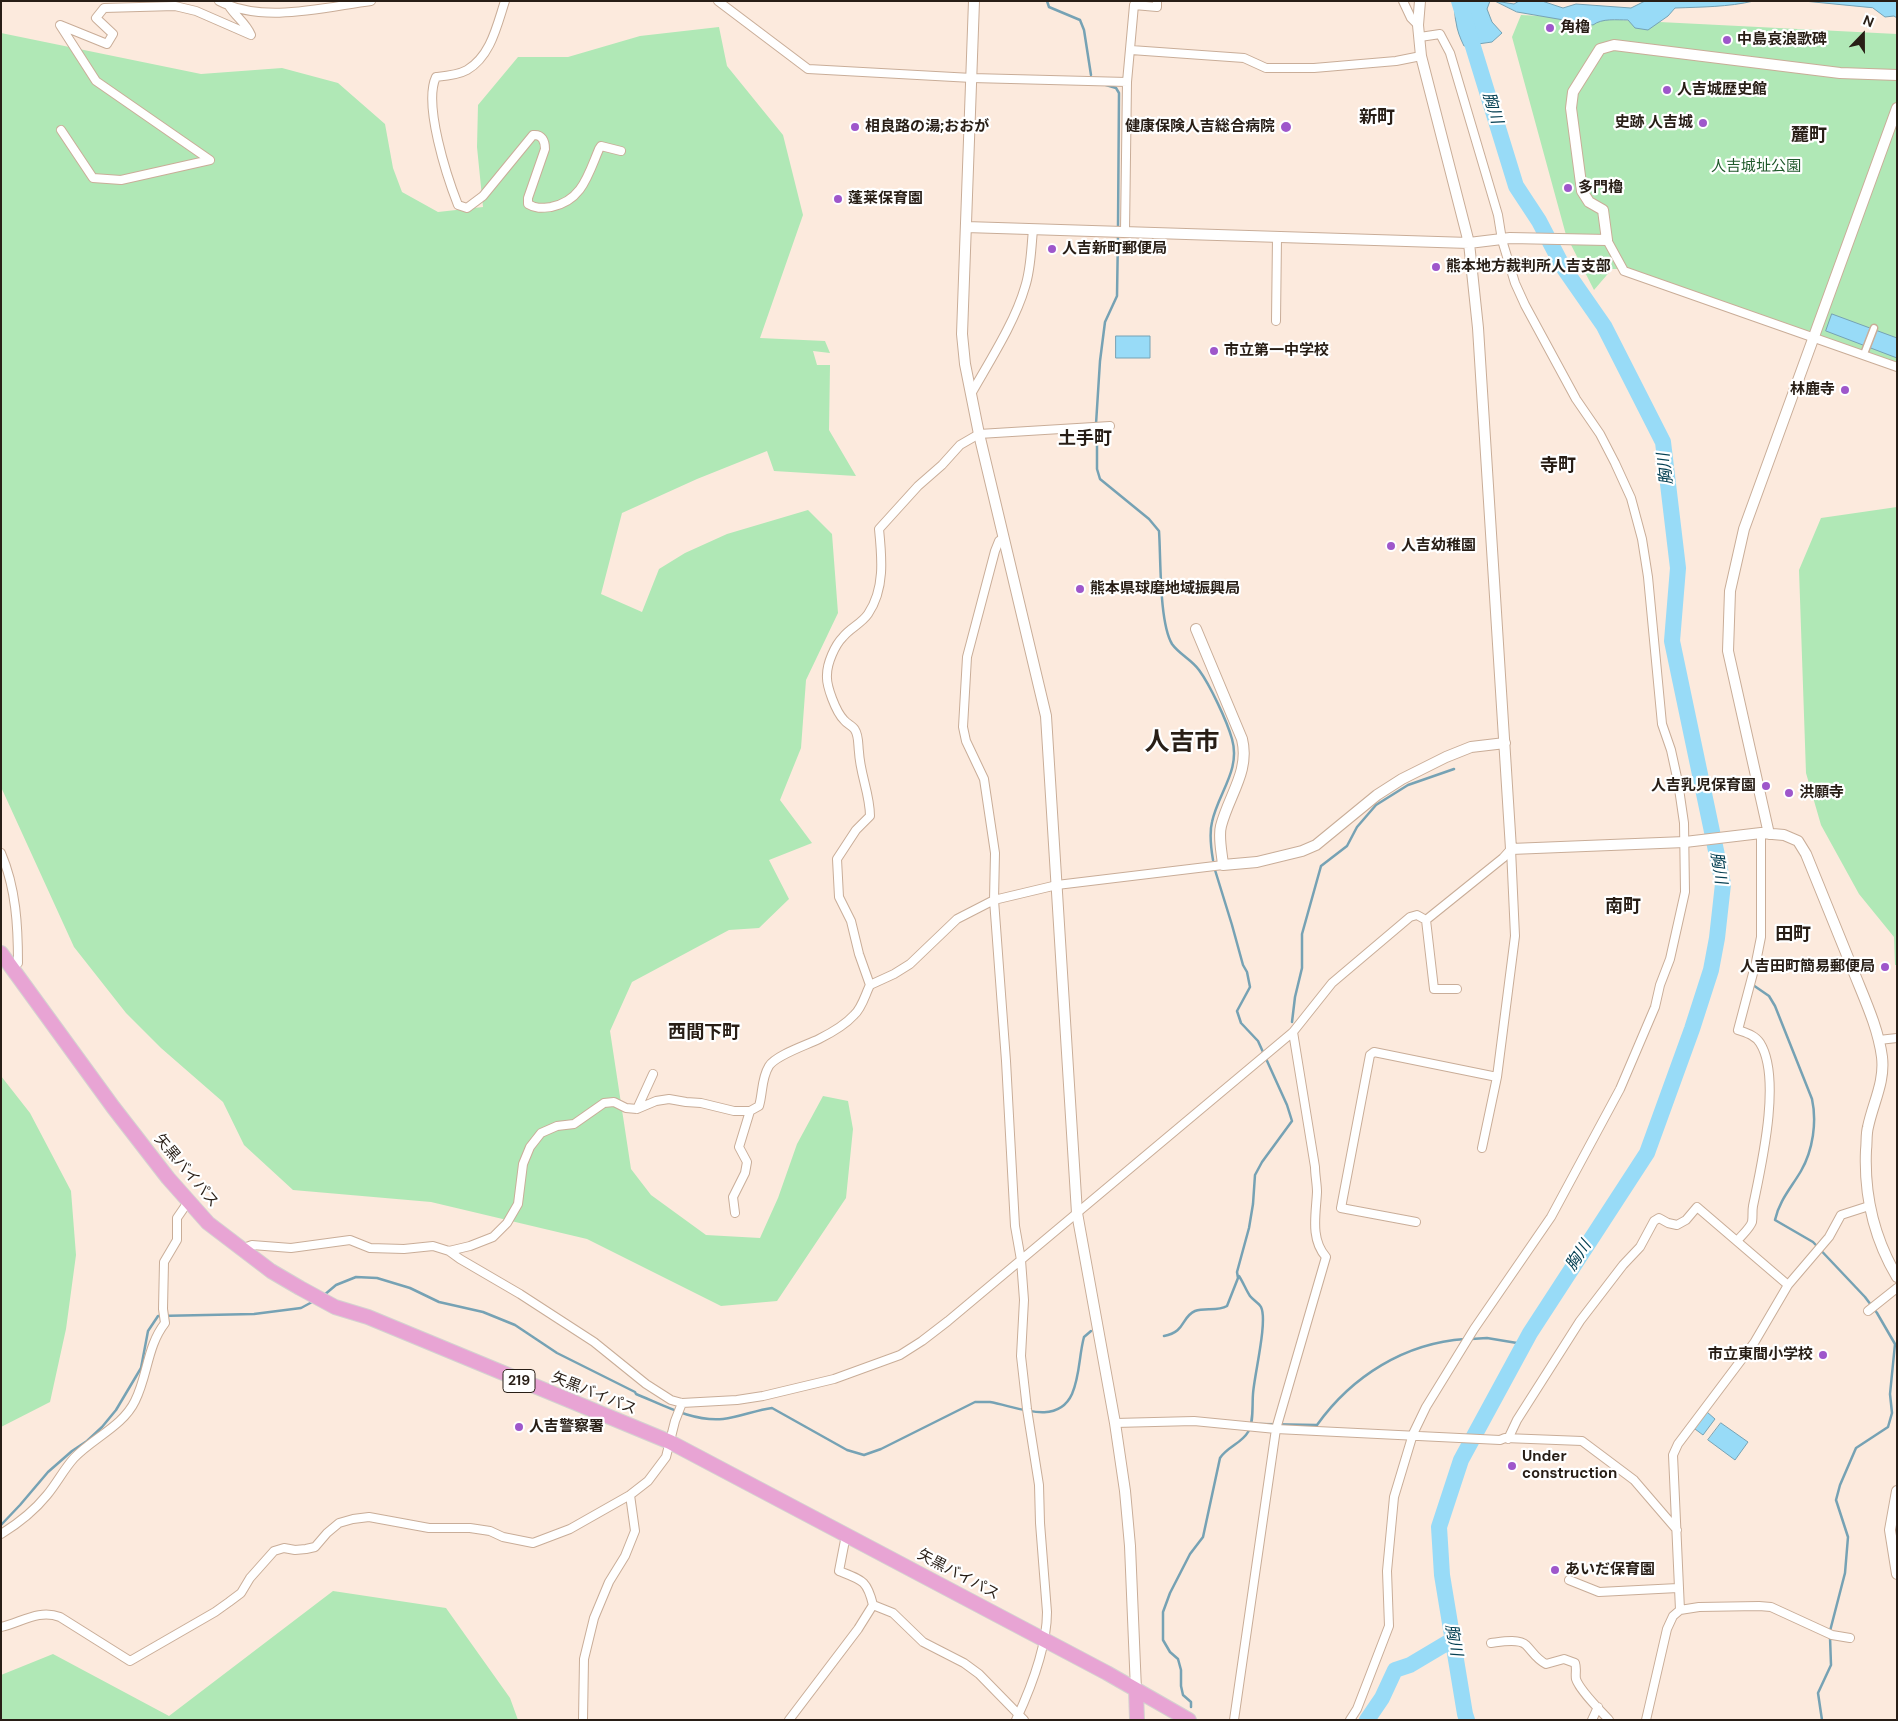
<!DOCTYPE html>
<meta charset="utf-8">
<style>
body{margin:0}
#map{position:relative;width:1898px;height:1721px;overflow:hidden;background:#fceadd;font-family:"DM Sans",sans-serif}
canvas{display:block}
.frame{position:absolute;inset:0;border:2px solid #281e16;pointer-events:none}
.north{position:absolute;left:1838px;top:10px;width:50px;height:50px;-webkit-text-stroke:4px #fff;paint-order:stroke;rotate:22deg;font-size:14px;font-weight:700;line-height:20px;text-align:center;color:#281e16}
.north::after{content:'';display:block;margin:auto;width:18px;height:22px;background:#281e16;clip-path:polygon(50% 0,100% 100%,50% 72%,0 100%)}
</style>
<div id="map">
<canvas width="1898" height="1721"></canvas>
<div class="frame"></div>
<div class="north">N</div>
</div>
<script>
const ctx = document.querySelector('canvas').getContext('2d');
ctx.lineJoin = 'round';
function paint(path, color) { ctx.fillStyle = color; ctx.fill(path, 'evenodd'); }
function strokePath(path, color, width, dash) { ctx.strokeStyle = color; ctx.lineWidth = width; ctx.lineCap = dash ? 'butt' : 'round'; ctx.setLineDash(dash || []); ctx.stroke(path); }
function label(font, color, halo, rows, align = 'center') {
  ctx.font = font + ' "DM Sans","Noto Sans JP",sans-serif'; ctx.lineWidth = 4.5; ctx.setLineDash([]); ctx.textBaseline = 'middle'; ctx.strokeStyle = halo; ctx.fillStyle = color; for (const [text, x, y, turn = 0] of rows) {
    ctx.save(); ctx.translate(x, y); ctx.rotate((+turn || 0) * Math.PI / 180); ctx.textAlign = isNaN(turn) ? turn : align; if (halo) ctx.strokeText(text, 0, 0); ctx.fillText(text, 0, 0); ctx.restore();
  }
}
paint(new Path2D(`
 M1521,15L1897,34V366L1626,269H1612L1594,290L1566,235L1512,37Z
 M719,27L727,66L783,135L803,215L760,338L825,341L830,353L813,351L817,365H830L829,430L856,476L774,471L767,451L697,479L622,513L601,594L642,612L659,569L685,553L727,534L808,510L832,534L838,613L806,680L801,748L780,800L812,843L769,860L789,899L759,928L729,930L632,982L610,1031L631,1169L651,1195L706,1235L760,1238L778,1198L797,1144L823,1096L848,1101L853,1129L846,1198L777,1301L721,1306L587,1239L431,1202L293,1190L244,1145L223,1102L161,1048L126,1013L74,947L1,787V33L201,74L282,68L338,83L385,124L393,168L402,192L438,212L483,207L477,147L478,105L518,57H568L640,36Z
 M1897,507V965H1895L1894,937L1859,894L1821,825L1806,773L1799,570L1821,518Z
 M1,1076L30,1113L71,1191L76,1255L66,1329L50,1402L1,1427Z
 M333,1591L446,1608L510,1698L518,1720H1V1675L53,1654L169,1716Z`), '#b0e8b6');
const water = new Path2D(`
 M1452,1H1490L1487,9L1492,22L1502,33L1492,42L1464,46C1460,38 1457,30 1456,22C1454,14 1456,8 1452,1Z
 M1495,1L1514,4L1519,1H1542L1563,8L1576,4L1631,8L1645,1H1754C1728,7 1702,7 1675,8L1668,16L1648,30L1635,28L1628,20C1617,20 1602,18 1593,25L1517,12Z
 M1804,1H1897V18L1894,16L1885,17L1873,8Z
 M1832,314L1897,338V358L1826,331Z
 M1116,336H1150V358H1116Z
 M1707,1412L1715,1419L1703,1435L1695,1429Z
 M1721,1423L1748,1442L1735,1460L1708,1440Z`);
paint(water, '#98dbf7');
strokePath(water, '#76a2b4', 1);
strokePath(new Path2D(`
 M1047,1L1049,7L1080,20L1084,30L1091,75
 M1106,85L1116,88L1119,93L1118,228
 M1096,424L1100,361L1105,322L1117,296L1118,234
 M1097,428V469L1100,479L1149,519L1159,531C1161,559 1159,622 1172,644C1179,654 1192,660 1199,670C1210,685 1227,721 1232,739C1241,770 1218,793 1212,822C1209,834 1211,848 1213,860
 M1753,985L1769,996L1775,1006L1812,1099C1817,1122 1813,1150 1801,1171C1791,1188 1779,1201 1775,1220L1813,1242L1865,1297L1877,1313L1895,1344L1890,1394L1892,1413L1888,1427L1856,1448L1840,1485L1836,1500L1848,1537L1845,1573L1830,1631
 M1292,1022L1295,997L1302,968V934L1321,866L1347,846L1357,827L1376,805L1408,785L1454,769
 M323,1296L336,1285L356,1277L377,1278L410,1288L439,1302L483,1312L515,1325L557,1353L635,1392L636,1394C663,1405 693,1422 723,1419C740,1417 756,1410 772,1408L847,1450L864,1455L881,1449L975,1402C980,1402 985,1402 990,1402C1015,1406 1057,1427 1072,1394C1080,1376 1079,1355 1084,1337L1091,1331
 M1164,1336C1186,1332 1181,1317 1195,1311C1205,1307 1217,1312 1227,1306L1238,1278L1237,1272L1249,1228L1253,1204L1255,1175L1262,1162L1292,1121L1287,1105L1258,1041L1241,1023L1237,1011L1250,987L1247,972L1243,965L1232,925L1215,870
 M1471,1339L1487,1338L1523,1344
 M1260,1424L1317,1425C1352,1376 1405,1343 1465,1339
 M1,1525L20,1505L48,1472L72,1451L87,1441L102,1427L116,1410L141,1368L148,1331L158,1316L254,1314L301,1308L314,1301
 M1191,1707V1702L1183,1695L1181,1686V1670L1178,1659L1170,1652L1163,1640V1612L1170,1593L1190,1554L1203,1537L1220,1458C1227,1447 1242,1443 1248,1432C1254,1422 1252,1406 1253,1394C1254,1376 1268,1321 1261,1307C1259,1303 1253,1300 1250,1296C1246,1290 1243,1282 1239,1276
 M1822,1720L1818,1693L1831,1665L1830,1637`), '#76a2b4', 2.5);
strokePath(new Path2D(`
 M1459,1L1516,186L1539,221L1563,267L1604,326L1663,442L1678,568L1672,641L1723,884L1717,938L1711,970L1692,1029L1647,1153L1530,1333L1461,1460L1439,1527L1442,1575L1465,1714L1467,1720
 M1367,1720L1382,1698L1395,1670L1410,1665L1452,1640`), '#98dbf7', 16);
const pedestrian = new Path2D(`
 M1864,354L1874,328`);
const minor = new Path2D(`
 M219,1C263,24 325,7 371,1
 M505,1C497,25 491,56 467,70C458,75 446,76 436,77C423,104 447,177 458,205L467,208L483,196L533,135C542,134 545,141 545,149L528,198V204C536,209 542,208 551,207C582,201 588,175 599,149L601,146L621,151
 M718,1L808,69L972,78L1127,82
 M1403,1L1411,18L1418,25
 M1131,50L1244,58L1266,68H1314L1396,61L1421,56
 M61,130L93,178L121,180L210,160L96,81L60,25L107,44L113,34L96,18L104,8L175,6L196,11L251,35C246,23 236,17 229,6
 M1125,231L1127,82L1134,5L1157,7V1
 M1607,240L1624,271L1897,367
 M1276,321L1277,237
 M971,394C989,362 1015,322 1025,287C1031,269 1031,249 1033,230
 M1003,538L999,541L995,551L967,657L963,727L966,741L984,779L995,853L994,900L1006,1061L1015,1226L1021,1260L1024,1300L1021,1356L1027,1409L1039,1485L1040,1523L1047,1612C1047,1646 1030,1690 1016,1720
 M1,853C16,888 18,926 18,963
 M1426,920L1503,858L1511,849
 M870,985L859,954L851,921L839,897L837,859L856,830L870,816C870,794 860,774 859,752C858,746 859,736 855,730C853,726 847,724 844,720C836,712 826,686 827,675C827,663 835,645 843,637C850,628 861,624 868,614C885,589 882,558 879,529L918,486L942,465L960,445L979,434L1110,426
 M1879,1040L1897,1038
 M637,1109L656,1101L669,1099L686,1102L701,1103L734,1111H750
 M1482,1148L1497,1077
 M735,1213L733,1197L745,1173L747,1162L739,1147L750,1111L759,1106C763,1093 761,1079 769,1066C776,1055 807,1045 819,1039C831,1033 845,1025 854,1015C862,1008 865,995 870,985L894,974L910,964L957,919L994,900L1057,885L1223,865
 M1416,1222L1341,1208L1370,1055L1374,1052L1497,1077L1515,936L1511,849
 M1738,1240C1742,1235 1750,1228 1752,1222C1753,1217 1752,1211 1753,1206C1761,1167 1782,1078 1760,1043C1755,1035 1746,1033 1738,1030L1756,962L1761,937V833
 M241,1249L252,1245L291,1248L350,1240L370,1248L404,1249L433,1246L449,1251L470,1246L493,1237L507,1223L518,1204L523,1164L530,1147L541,1133L557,1126L574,1124L604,1103L614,1102L626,1108L637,1109L653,1074
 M449,1251L460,1259L520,1294L594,1342L646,1384L671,1400L682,1403L737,1400L763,1396L834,1379L900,1355L922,1341L948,1321L1293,1032L1332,983L1410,917L1417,915L1426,920L1434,989H1457
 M1788,1285L1829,1237L1841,1215L1869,1206
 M1868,1311L1897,1288
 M1115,1423L1194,1421L1276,1429L1500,1440L1505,1438L1582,1441L1634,1480L1677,1530
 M1508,1439L1517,1420L1580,1321L1623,1265L1640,1247L1654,1221L1659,1218L1668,1223L1677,1225L1686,1220L1697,1207L1788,1285L1754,1343L1678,1444L1673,1455L1680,1610
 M1,1534C19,1523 34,1511 47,1495C57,1483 64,1469 74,1458C93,1438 123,1426 135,1401C148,1375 147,1346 165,1323L163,1309L164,1262L177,1240V1218L188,1202
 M1569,1580L1599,1592L1678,1588
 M873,1605L893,1613L923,1642L964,1663L979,1674L1024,1720
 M1,1627C22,1622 39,1609 60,1617L130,1661L215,1612L229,1602L241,1593L250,1578L274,1551L284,1548L295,1550L306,1549L315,1547L327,1533L339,1523L353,1519L369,1517L429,1528H470L490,1531L503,1537L533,1543L570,1529L630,1495L648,1481L666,1457L675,1421L682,1403
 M1491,1643C1500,1642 1519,1638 1526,1645C1533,1652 1536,1659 1546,1664L1564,1659L1575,1663C1577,1669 1575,1674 1576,1679C1580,1691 1600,1710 1609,1720
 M583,1720L584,1659L594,1618L609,1582L625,1556L635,1531L630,1495
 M789,1720L858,1629L873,1605C867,1580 862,1580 839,1571L846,1535
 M1234,1720L1276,1429L1326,1257C1310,1239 1316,1214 1317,1192C1317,1184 1315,1175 1315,1167L1293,1032
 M1350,1720L1357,1709L1389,1626L1387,1571L1394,1497L1413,1434L1426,1407L1474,1329L1551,1217L1620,1089L1655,1007L1660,985L1670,959L1685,892L1684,823L1678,782L1671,750L1662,724L1648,577L1642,539L1631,498L1615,463L1600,434L1576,399L1525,305L1515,283L1502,240L1498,215L1450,53L1440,34L1420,37
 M1592,1720L1598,1707
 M1646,1720L1667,1629L1673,1616L1680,1610L1699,1607L1759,1606L1771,1607L1832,1635L1850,1638`);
const tertiary = new Path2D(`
 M974,1L962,334L965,364L979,434L1046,716L1077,1213L1115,1423L1125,1491L1130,1546L1136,1690
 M1420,1L1418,25L1421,56L1469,243L1478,328L1511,849L1685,842L1761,833L1784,835L1798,841L1806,854C1822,893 1837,931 1853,970C1864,998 1878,1027 1882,1057C1885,1082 1873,1103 1868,1127C1866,1134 1867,1142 1866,1150C1864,1195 1874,1238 1897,1277
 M966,227L1469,243L1510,238L1607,240L1603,210L1589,202L1582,191L1571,108L1573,92L1600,49L1614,45L1840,73L1897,75
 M1196,629L1242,739C1250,771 1229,795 1221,826C1218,837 1222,853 1223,865L1257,862L1302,851L1316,845L1377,795L1402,779L1446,757L1471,747L1505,743
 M1769,834L1728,651L1730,591L1744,529L1897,108
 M1897,1491L1890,1530L1897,1574`);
const trunk = new Path2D(`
 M1,953L113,1107L168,1178L208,1223L271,1271L300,1288L335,1307L368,1317L670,1442L1107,1673L1189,1720
 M1136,1690L1137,1720`);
strokePath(pedestrian, '#c9ad98', 9);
strokePath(minor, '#c9ad98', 10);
strokePath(tertiary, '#c9ad98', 12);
strokePath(trunk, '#d4d2d0', 16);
strokePath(pedestrian, '#fff', 6);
strokePath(minor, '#fff', 8);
strokePath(tertiary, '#fff', 10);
strokePath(trunk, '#e8a4d4', 14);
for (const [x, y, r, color] of [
 [1550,28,5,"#9e57cb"],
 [1727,40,5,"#9e57cb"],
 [1667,90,5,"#9e57cb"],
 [1703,123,5,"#9e57cb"],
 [855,127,5,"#9e57cb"],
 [1286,127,6,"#9e57cb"],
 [1568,188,5,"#9e57cb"],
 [838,199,5,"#9e57cb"],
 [1052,249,5,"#9e57cb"],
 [1436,267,5,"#9e57cb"],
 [1214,351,5,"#9e57cb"],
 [1845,390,5,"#9e57cb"],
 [1391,546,5,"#9e57cb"],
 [1080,589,5,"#9e57cb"],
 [1766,786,5,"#9e57cb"],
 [1789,793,5,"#9e57cb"],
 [1885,967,5,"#9e57cb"],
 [1823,1355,5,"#9e57cb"],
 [519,1427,5,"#9e57cb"],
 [1512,1466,5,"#9e57cb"],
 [1555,1570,5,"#9e57cb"]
]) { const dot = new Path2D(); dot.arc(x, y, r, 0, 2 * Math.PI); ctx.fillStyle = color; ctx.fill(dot); strokePath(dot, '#fff', 2); }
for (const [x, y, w] of [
 [519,1381,32]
]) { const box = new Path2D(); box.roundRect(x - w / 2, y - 11.5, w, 23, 4); ctx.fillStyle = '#fff'; ctx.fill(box); strokePath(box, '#281e16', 1); }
label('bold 14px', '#281e16', null, [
 ["219",519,1381]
]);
label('bold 15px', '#281e16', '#fff', [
 ["角櫓",1560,28],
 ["中島哀浪歌碑",1737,40],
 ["人吉城歴史館",1677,90],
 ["史跡 人吉城",1693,123,"right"],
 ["相良路の湯;おおが",865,127],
 ["健康保険人吉総合病院",1275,127,"right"],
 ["多門櫓",1578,188],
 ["蓬莱保育園",848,199],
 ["人吉新町郵便局",1062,249],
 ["熊本地方裁判所人吉支部",1446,267],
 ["市立第一中学校",1224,351],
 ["林鹿寺",1835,390,"right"],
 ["人吉幼稚園",1401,546],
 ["熊本県球磨地域振興局",1090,589],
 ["人吉乳児保育園",1756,786,"right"],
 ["洪願寺",1799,793],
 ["人吉田町簡易郵便局",1875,967,"right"],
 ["市立東間小学校",1813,1355,"right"],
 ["人吉警察署",529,1427],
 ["Under",1522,1457],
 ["construction",1522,1474],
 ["あいだ保育園",1565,1570]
], 'left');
label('15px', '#20592b', '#fff', [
 ["人吉城址公園",1756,167]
]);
label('15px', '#281e16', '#fff', [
 ["矢黒バイパス",186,1171,50],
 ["矢黒バイパス",594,1394,22],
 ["矢黒バイパス",958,1575,28]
]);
label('italic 16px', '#054053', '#fff', [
 ["胸川",1492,108,73],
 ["胸川",1666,469,-97],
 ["胸川",1718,868,81],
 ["胸川",1579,1256,-57],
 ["胸川",1453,1640,80]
]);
label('bold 18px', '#281e16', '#fff', [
 ["新町",1377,118],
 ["麓町",1809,136],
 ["土手町",1085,439],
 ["寺町",1558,466],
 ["南町",1623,907],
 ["田町",1793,935],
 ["西間下町",704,1033]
]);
label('bold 25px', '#281e16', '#fff', [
 ["人吉市",1182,743]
]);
</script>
